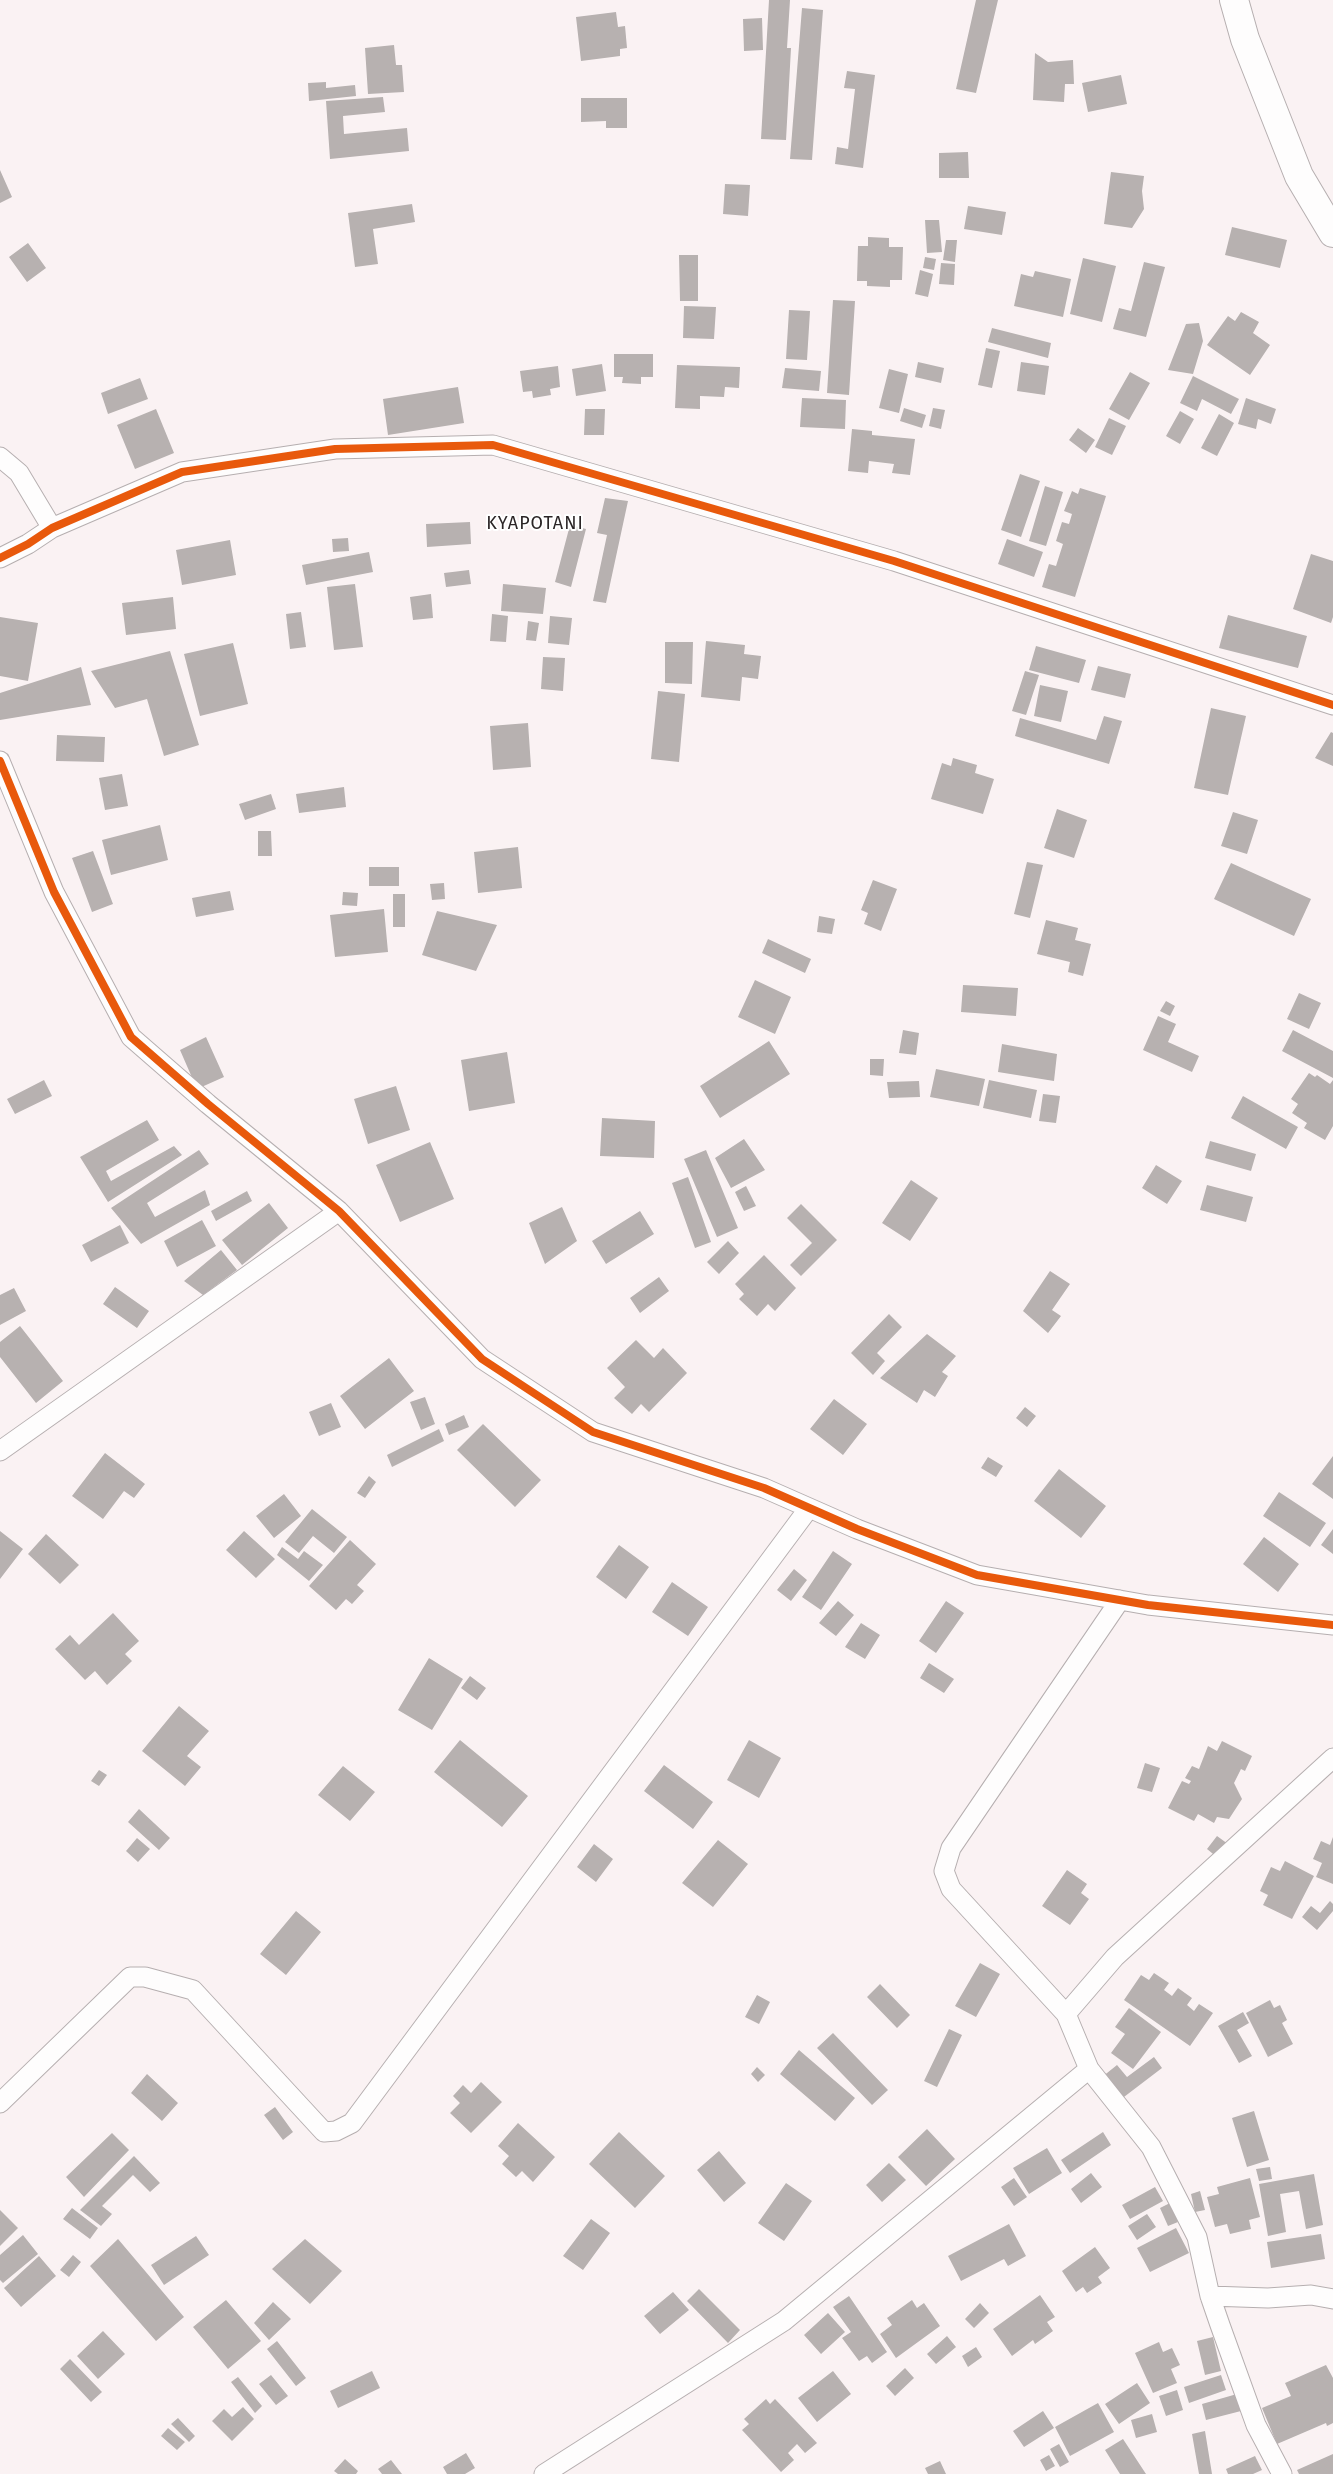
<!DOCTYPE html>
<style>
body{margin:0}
canvas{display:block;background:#faf2f3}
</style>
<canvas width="1333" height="2474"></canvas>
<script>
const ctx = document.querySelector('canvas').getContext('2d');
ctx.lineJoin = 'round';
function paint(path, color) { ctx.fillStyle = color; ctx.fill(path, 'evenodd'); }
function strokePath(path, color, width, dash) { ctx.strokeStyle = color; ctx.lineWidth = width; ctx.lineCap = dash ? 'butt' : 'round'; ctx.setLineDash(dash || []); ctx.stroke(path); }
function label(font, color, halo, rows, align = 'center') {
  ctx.font = font + ' "Fira Sans",sans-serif'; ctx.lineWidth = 4; ctx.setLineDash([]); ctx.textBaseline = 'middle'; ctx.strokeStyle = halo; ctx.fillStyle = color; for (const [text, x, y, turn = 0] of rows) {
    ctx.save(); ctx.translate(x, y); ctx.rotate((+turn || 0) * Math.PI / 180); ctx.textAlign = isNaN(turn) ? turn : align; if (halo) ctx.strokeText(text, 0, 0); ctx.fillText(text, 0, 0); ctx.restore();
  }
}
paint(new Path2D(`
 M769,0H790L787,48H791L786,140L761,139Z
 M976,0H998L976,93L956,89Z
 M802,8L823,10L812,160L790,159Z
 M616,12L618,27L625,26L627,48L620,49V56L581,61L576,17Z
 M762,18L763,50L744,51L743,19Z
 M394,45L396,65H402L404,92L368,94L365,48Z
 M1035,53L1048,62L1073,60L1074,84H1065L1064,102L1033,100Z
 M847,71L875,75L863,168L835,164L837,147L848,149L855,89L844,88Z
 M1121,75L1127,104L1088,112L1082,83Z
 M326,82V88L355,85L356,96L309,101L308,83Z
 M383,97L385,112L343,116L344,134L407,128L409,151L330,159L326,101Z
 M581,98H627V128H606V121L581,122Z
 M968,152L969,178H939V153Z
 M0,170L12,197L0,203Z
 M1111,172L1144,176L1142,191L1144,209L1132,228L1104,224Z
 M725,184L750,185L748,216L723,214Z
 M412,204L415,222L373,229L378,264L355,267L348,213Z
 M968,206L1006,212L1002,235L964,229Z
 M925,220H939L942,252L927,253Z
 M1232,227L1287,240L1280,268L1225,255Z
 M868,237L889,238V247H903L902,280H890V287L867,286V281H857L858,246H868Z
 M946,240H957L955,262L943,260Z
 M28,243L46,268L27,282L9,257Z
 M679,255H698V301H680Z
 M925,257L936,259L934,270L923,268Z
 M1083,258L1116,266L1102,322L1070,314Z
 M1144,262L1165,267L1146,337L1113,329L1119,308L1131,311Z
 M941,263L955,264L954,285L939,284Z
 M920,270L933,274L928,297L915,294Z
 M1035,271L1071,279L1063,317L1014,306L1021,274L1033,277Z
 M833,300L855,301L849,395L827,393Z
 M684,306L716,307L714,339L683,338Z
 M789,310L810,311L807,360L786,359Z
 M1241,312L1259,322L1253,333L1270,345L1250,375L1207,345L1228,316L1235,321Z
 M1199,323L1203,341L1193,374L1168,370L1186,324Z
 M992,328L1051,343L1048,358L988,342Z
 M986,348L1000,351L992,388L978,385Z
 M614,354H653V377H641V384L622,383L623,377H614Z
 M918,362L944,368L941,383L915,377Z
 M1021,362L1049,366L1045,395L1017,391Z
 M602,364L606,391L576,396L572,369Z
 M677,365L740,367L739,388L725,387L724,397L700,396V409L675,408Z
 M558,366L560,387L550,389L551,395L533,398L532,391L523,392L520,371Z
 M785,368L821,371L819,391L782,388Z
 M889,369L908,374L899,413L879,408Z
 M1130,372L1150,383L1129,420L1109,409Z
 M1193,376L1239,399L1231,414L1202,399L1197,411L1180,403Z
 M140,378L148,399L108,414L101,393Z
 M458,387L464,423L388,435L383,399Z
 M802,398L846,400L845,429L800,427Z
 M1246,398L1276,409L1271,424L1258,419L1256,429L1238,424Z
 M904,408L926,415L922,428L900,421Z
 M933,408L945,410L941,429L929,426Z
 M156,409L174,453L135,469L117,425Z
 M585,409H605L604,435H584Z
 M1180,411L1194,419L1180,444L1166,436Z
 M1219,414L1234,423L1217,456L1201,448Z
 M1109,418L1126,426L1112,455L1095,447Z
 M1078,428L1095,440L1086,453L1069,440Z
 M852,429L872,431V435L915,439L910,475L892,473L894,464L869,461L868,473L848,471Z
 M1020,474L1040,481L1021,537L1001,530Z
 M1045,486L1063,492L1046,546L1029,541Z
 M1080,488L1106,496L1075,597L1042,587L1049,564L1056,566L1063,544L1056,541L1062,522L1069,524L1072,514L1064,511L1072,491L1078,494Z
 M605,498L628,501L606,603L593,601L607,535L597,533Z
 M470,522L471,544L427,547L426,524Z
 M570,525L586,529L571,587L555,582Z
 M348,538L349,551L333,552L332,539Z
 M1007,539L1043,552L1034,577L998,564Z
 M230,540L236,575L182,585L176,550Z
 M369,552L373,572L306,585L302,565Z
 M1311,554L1333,561V617L1331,623L1293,609Z
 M469,570L471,584L446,587L444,573Z
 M355,584L363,647L334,650L327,587Z
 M503,584L546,588L543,614L501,611Z
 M431,594L433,618L413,620L410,597Z
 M173,597L176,629L126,635L122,603Z
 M301,612L306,647L290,649L286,614Z
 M492,614L508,616L506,642L490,641Z
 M1228,615L1307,636L1298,668L1219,648Z
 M550,616L572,618L569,645L548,643Z
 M0,617L38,623L28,681L0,676Z
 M528,621L539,623L536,641L526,640Z
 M706,641L745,645L744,654L761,656L758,679L742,677L740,701L701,697Z
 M665,642H693L692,684L665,683Z
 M233,643L248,704L200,716L184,654Z
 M1036,646L1086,660L1079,683L1029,670Z
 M170,651L199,745L164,756L147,699L115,708L91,671Z
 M543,657L565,658L563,691L541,689Z
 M1098,666L1131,674L1125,698L1091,690Z
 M81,667L91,705L0,720V693Z
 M1025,671L1039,675L1026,715L1012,711Z
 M1040,685L1068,691L1061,722L1034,716Z
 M658,691L685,694L679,762L651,759Z
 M1211,708L1246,716L1228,795L1194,788Z
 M1104,716L1122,721L1109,764L1015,736L1020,718L1096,740Z
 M528,723L531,767L493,770L490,726Z
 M1331,732L1333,733V766L1315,758Z
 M57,735L105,737L104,762L56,761Z
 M953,758L977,765L975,773L994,779L983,814L931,799L942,763L951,766Z
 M122,774L128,806L105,810L99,778Z
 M344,787L346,807L299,813L296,794Z
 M271,794L276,809L245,820L239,804Z
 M1057,809L1087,820L1074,858L1044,848Z
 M1233,812L1258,820L1247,854L1221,846Z
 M160,825L168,860L111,875L102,840Z
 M258,831H271L272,856H258Z
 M518,847L522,888L478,893L474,852Z
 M93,851L113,904L92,912L72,858Z
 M1027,862L1043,865L1030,918L1014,914Z
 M1231,863L1311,899L1294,936L1214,899Z
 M369,867H399V886H369Z
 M873,880L897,889L881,931L864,924L868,913L861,910Z
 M444,883L445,899L432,900L430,884Z
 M230,891L234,910L196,917L192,898Z
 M343,892L358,893L357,906L342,905Z
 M393,894H405V927H393Z
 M384,909L388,952L335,957L330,915Z
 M437,911L497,925L476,971L422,955Z
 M819,916L835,919L832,934L817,932Z
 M1046,920L1078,928L1075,940L1091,944L1083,976L1068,972L1070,962L1037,954Z
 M768,939L811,959L805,973L762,953Z
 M755,980L791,997L775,1034L738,1017Z
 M963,985L1018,988L1016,1016L961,1012Z
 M1299,993L1321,1003L1309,1029L1287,1019Z
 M1166,1001L1175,1006L1170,1016L1160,1011Z
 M1158,1016L1176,1024L1168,1042L1199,1056L1192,1072L1143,1050Z
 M903,1030L919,1033L916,1055L899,1053Z
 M1293,1030L1333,1051V1078L1282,1051Z
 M206,1037L224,1077L197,1089L180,1050Z
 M769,1041L790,1074L720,1118L700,1086Z
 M1002,1044L1057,1054L1054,1081L998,1072Z
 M507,1052L515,1103L469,1111L461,1060Z
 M870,1059H884L883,1076L870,1075Z
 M936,1069L985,1079L979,1106L930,1097Z
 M1309,1073L1315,1077L1317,1075L1330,1084L1333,1080V1126L1325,1140L1304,1128L1307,1123L1292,1113L1298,1104L1291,1099Z
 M44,1080L52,1096L15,1114L7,1099Z
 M989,1080L1037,1090L1031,1118L983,1108Z
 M919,1081L920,1097L889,1098L887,1082Z
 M396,1086L410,1130L368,1144L354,1099Z
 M1043,1094L1060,1096L1056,1123L1039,1121Z
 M1243,1096L1298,1127L1286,1149L1231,1118Z
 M602,1118L655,1121L654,1158L600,1156Z
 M147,1120L159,1140L106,1171L111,1181L174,1146L182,1155L108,1202L80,1157Z
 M744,1139L765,1170L731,1188L715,1158Z
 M1210,1141L1256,1154L1251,1171L1205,1158Z
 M430,1142L454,1199L400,1222L376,1165Z
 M199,1150L209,1164L147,1203L155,1217L205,1190L210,1205L141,1244L111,1208Z
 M706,1150L738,1228L717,1237L684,1159Z
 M1156,1165L1182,1181L1167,1204L1142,1188Z
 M688,1177L711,1242L695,1248L672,1183Z
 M911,1180L938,1198L910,1241L882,1223Z
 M1207,1185L1253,1197L1246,1222L1200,1210Z
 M746,1186L756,1206L744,1211L735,1192Z
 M247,1191L252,1201L216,1221L211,1211Z
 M269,1203L288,1228L242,1265L222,1240Z
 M801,1204L837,1240L801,1276L790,1265L812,1243L787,1218Z
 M562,1207L577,1241L545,1264L529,1223Z
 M640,1211L654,1234L606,1264L592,1241Z
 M202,1220L216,1246L177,1267L164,1241Z
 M120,1225L129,1243L91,1262L82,1245Z
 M728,1241L739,1253L719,1274L707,1262Z
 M221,1250L237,1270L203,1295L184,1281Z
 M764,1255L796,1288L775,1311L768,1304L757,1316L739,1299L744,1294L735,1284Z
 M1050,1271L1070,1284L1052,1310L1061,1316L1048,1333L1023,1311Z
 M659,1277L669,1291L640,1313L630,1298Z
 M115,1287L149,1311L137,1328L103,1304Z
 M14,1288L26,1311L0,1325V1295Z
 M889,1314L902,1327L877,1353L885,1361L873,1375L851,1353Z
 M20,1326L63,1381L36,1403L0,1357V1342Z
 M927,1334L956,1356L942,1372L948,1376L935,1397L924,1390L917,1403L880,1378Z
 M636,1340L654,1358L663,1348L687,1373L649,1412L641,1404L632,1414L614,1398L625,1387L607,1368Z
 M389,1358L414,1391L365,1429L340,1396Z
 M425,1397L435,1424L421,1430L410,1402Z
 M834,1399L867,1424L843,1455L810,1429Z
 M331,1403L341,1427L319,1436L309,1412Z
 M1025,1407L1036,1416L1027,1427L1016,1418Z
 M464,1415L469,1427L449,1435L445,1424Z
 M483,1424L541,1480L515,1507L457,1450Z
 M439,1429L444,1441L392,1467L387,1455Z
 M105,1453L145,1484L134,1498L124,1491L103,1519L72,1496Z
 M1333,1456V1499L1312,1484Z
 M988,1457L1003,1466L996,1477L981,1468Z
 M1059,1469L1106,1506L1081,1538L1034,1501Z
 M369,1476L376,1482L365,1498L357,1493Z
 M1279,1492L1326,1523L1310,1547L1263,1516Z
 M284,1494L301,1516L274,1538L256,1516Z
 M312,1509L347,1537L334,1553L313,1536L299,1553L285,1542Z
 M1333,1529V1554L1321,1545Z
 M0,1531L23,1549L0,1579Z
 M244,1531L275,1559L256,1578L226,1550Z
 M46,1534L79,1565L60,1584L28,1554Z
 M1264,1537L1299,1564L1278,1592L1243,1564Z
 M350,1540L376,1564L357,1585L364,1591L352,1604L346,1599L336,1610L309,1586Z
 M619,1545L649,1567L626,1599L596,1577Z
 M282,1547L298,1559L304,1551L323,1565L309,1581L277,1555Z
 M833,1551L852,1564L821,1610L802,1597Z
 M794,1569L807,1580L791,1601L777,1590Z
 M672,1582L708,1607L688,1636L652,1612Z
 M838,1601L854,1615L836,1636L819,1623Z
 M946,1601L964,1613L936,1653L919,1641Z
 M113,1613L139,1641L125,1654L132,1661L107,1685L95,1671L85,1680L55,1649L70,1635L79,1645Z
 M861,1623L880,1635L865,1659L845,1647Z
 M429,1658L463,1679L432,1730L398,1710Z
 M929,1663L954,1679L944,1693L920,1678Z
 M470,1676L486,1688L477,1700L461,1688Z
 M179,1706L209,1731L187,1756L201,1767L185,1786L142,1751Z
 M460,1740L528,1796L502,1827L434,1772Z
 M749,1740L781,1758L759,1798L727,1780Z
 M1222,1741L1252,1756L1245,1771L1241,1769L1234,1783L1242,1799L1229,1819L1217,1817L1214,1823L1198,1814L1194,1821L1168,1808L1182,1781L1189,1784L1191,1781L1185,1778L1192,1766L1199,1769L1208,1746L1217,1751Z
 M1145,1763L1160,1768L1152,1792L1137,1788Z
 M664,1765L713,1802L693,1829L644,1791Z
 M343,1766L375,1792L350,1821L318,1795Z
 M99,1770L107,1775L99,1786L91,1781Z
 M139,1809L170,1838L159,1850L128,1822Z
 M1217,1836L1228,1844L1218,1858L1207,1849Z
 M1333,1837V1884L1316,1877L1322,1863L1313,1859L1321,1841L1330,1845Z
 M137,1838L150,1849L138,1862L126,1851Z
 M718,1840L748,1864L713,1907L682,1883Z
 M594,1844L613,1859L596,1882L577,1867Z
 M1285,1861L1314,1876L1292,1919L1263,1905L1268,1895L1260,1891L1271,1867L1280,1871Z
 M1067,1870L1087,1884L1081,1893L1089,1899L1070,1925L1042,1906Z
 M1330,1901L1333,1904V1911L1317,1930L1302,1917L1311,1906L1320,1913Z
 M296,1911L321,1932L286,1975L260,1954Z
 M980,1963L1000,1974L976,2017L955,2006Z
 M1154,1973L1169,1983L1164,1990L1172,1996L1178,1988L1192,1998L1187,2005L1194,2011L1199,2004L1213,2013L1190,2046L1124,2000L1141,1975L1149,1980Z
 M880,1984L910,2015L897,2028L867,1997Z
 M757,1995L770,2002L759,2024L745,2017Z
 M1270,2000L1274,2008L1280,2005L1287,2020L1282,2023L1293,2044L1268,2057L1246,2013Z
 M1129,2008L1161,2032L1133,2069L1111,2053L1125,2034L1115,2027Z
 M1243,2012L1249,2023L1237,2030L1252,2056L1239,2063L1218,2026Z
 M949,2029L962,2035L937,2087L924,2081Z
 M833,2033L888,2090L872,2105L817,2048Z
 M799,2050L855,2098L835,2121L780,2074Z
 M1154,2057L1162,2068L1120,2100L1102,2077L1117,2065L1127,2077Z
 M757,2067L765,2075L758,2082L751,2074Z
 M147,2074L178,2103L162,2121L131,2093Z
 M481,2082L502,2102L471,2133L450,2113L460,2103L453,2096L463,2085L471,2093Z
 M275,2107L293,2132L283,2140L264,2115Z
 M1254,2111L1269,2160L1247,2167L1232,2118Z
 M518,2123L555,2157L533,2182L522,2171L516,2177L502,2164L509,2156L498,2146Z
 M927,2129L955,2159L926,2186L898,2157Z
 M619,2132L665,2176L635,2208L589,2164Z
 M1103,2132L1111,2145L1070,2173L1061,2160Z
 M112,2133L129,2150L84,2197L66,2177Z
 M1047,2148L1062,2173L1029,2194L1013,2168Z
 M719,2151L746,2183L724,2202L697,2170Z
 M134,2156L160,2183L150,2192L133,2175L102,2206L112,2214L101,2226L80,2210Z
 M889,2163L906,2180L882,2202L866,2185Z
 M1270,2167L1272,2179L1259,2181L1256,2169Z
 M1091,2173L1102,2187L1081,2203L1071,2189Z
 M1314,2174L1323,2225L1306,2229L1299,2191L1280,2194L1286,2232L1268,2236L1259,2184Z
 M1014,2178L1027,2197L1014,2206L1001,2187Z
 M1250,2178L1260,2217L1249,2220L1251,2229L1230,2234L1227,2224L1215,2227L1207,2197L1219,2194L1217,2187Z
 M786,2183L812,2201L784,2241L758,2223Z
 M1155,2187L1163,2201L1130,2219L1122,2205Z
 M1200,2191L1205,2210L1195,2212L1191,2194Z
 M1170,2203L1178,2222L1168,2226L1160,2208Z
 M72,2208L98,2228L90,2239L63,2219Z
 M0,2210L18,2228L0,2246Z
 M1147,2214L1156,2227L1137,2240L1128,2226Z
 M591,2219L610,2233L583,2270L563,2256Z
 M1009,2224L1026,2256L1008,2266L1004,2259L961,2281L948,2256Z
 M1176,2228L1189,2253L1150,2272L1137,2248Z
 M1321,2234L1325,2259L1271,2268L1267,2242Z
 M23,2235L38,2254L3,2283L0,2280V2255Z
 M196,2236L209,2255L164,2285L151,2265Z
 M118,2239L184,2317L156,2341L90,2266Z
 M305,2239L342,2271L310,2304L272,2269Z
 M1095,2247L1110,2268L1098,2277L1102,2283L1087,2293L1083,2287L1076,2292L1062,2271Z
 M73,2255L81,2262L69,2277L60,2270Z
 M39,2256L56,2276L21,2307L4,2288Z
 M699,2289L740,2330L728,2343L687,2301Z
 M673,2292L689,2310L660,2334L644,2316Z
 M1040,2295L1055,2317L1047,2322L1053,2331L1035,2344L1033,2340L1012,2356L993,2329Z
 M849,2296L887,2352L872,2363L867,2356L859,2361L842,2338L851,2332L833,2307Z
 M226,2300L261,2341L228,2369L193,2327Z
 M912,2300L917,2308L924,2303L940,2326L896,2358L880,2334L892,2325L887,2318Z
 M273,2302L291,2319L269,2340L254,2323Z
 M980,2303L989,2313L974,2328L965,2319Z
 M828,2313L845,2332L821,2354L804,2335Z
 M103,2331L125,2354L98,2379L77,2356Z
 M947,2336L956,2347L936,2364L927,2354Z
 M1213,2337L1221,2371L1205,2375L1197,2341Z
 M277,2341L306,2378L296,2386L267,2349Z
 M1159,2342L1163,2352L1172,2348L1180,2365L1171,2369L1177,2383L1153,2393L1135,2353Z
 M976,2347L982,2357L968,2367L962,2356Z
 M70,2359L102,2392L91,2402L60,2369Z
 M1326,2365L1333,2378V2423L1327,2426L1326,2423L1277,2444L1262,2408L1291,2396L1285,2383Z
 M905,2368L914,2378L895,2396L886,2386Z
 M372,2371L380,2388L338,2408L330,2391Z
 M833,2371L851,2394L817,2422L798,2398Z
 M271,2375L288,2396L276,2405L259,2384Z
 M1221,2375L1226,2390L1189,2403L1184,2387Z
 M238,2377L262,2406L255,2413L231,2382Z
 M1137,2383L1150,2403L1119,2424L1105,2404Z
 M1177,2390L1183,2410L1166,2416L1159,2396Z
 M1237,2394L1241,2411L1206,2420L1202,2404Z
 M766,2399L770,2404L775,2399L817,2443L805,2453L797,2444L788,2453L794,2460L781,2472L742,2430L749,2424L744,2419Z
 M1098,2403L1114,2432L1070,2456L1055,2427Z
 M243,2407L254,2419L232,2441L212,2421L224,2409L232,2417Z
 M1043,2411L1054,2428L1024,2447L1013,2431Z
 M1152,2414L1157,2432L1136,2438L1131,2420Z
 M178,2418L195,2436L189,2442L171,2424Z
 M168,2428L185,2442L177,2450L161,2436Z
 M1205,2431L1212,2474H1199L1192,2434Z
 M1123,2439L1146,2474H1120L1105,2450Z
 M1059,2444L1069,2462L1060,2467L1050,2449Z
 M466,2453L475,2468L465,2474H447L443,2467Z
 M1333,2454V2474H1299L1297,2470Z
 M1049,2455L1055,2466L1046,2471L1040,2460Z
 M1255,2456L1262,2470L1253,2474H1228L1226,2469Z
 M345,2459L358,2471L356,2474H338L334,2471Z
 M391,2460L402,2474H382L378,2469Z
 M940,2461L946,2474H928L925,2468Z`), '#b7b1b0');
const street = new Path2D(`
 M0,457L19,473L52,528
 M0,558L28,544L52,528L182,472L335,449L493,445L894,561L1333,705
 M0,761L54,892L131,1037L208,1104L339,1211L482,1359L593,1432L764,1488L857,1529L977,1575L1148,1605L1333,1625
 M0,1451L339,1211
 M1066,2014L951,1889L944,1871L951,1848L1120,1600
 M1089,2069L1151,2147L1197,2237L1210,2296L1220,2325L1256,2425L1282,2474
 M0,2103L130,1977H145L193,1990L324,2132L336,2131L352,2123L809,1508
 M1210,2296L1268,2298L1311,2295L1333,2299
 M544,2474L784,2321L1089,2069L1066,2014L1115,1957L1333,1758`);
const secondary = new Path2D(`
 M1234,0L1245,39L1299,176L1333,233`);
strokePath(street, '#b6afb0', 21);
strokePath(secondary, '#b6afb0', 30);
strokePath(street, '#fefdfd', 19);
strokePath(secondary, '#fefdfd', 28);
strokePath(new Path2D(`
 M0,558L28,544L52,528L182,472L335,449L493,445L894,561L1333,705
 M0,761L54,892L131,1037L208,1104L339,1211L482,1359L593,1432L764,1488L857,1529L977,1575L1148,1605L1333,1625`), '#e8590c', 8);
ctx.letterSpacing = '1px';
label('18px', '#2b2526', '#fff', [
 ["KYAPOTANI",535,524]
]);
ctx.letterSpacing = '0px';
</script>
